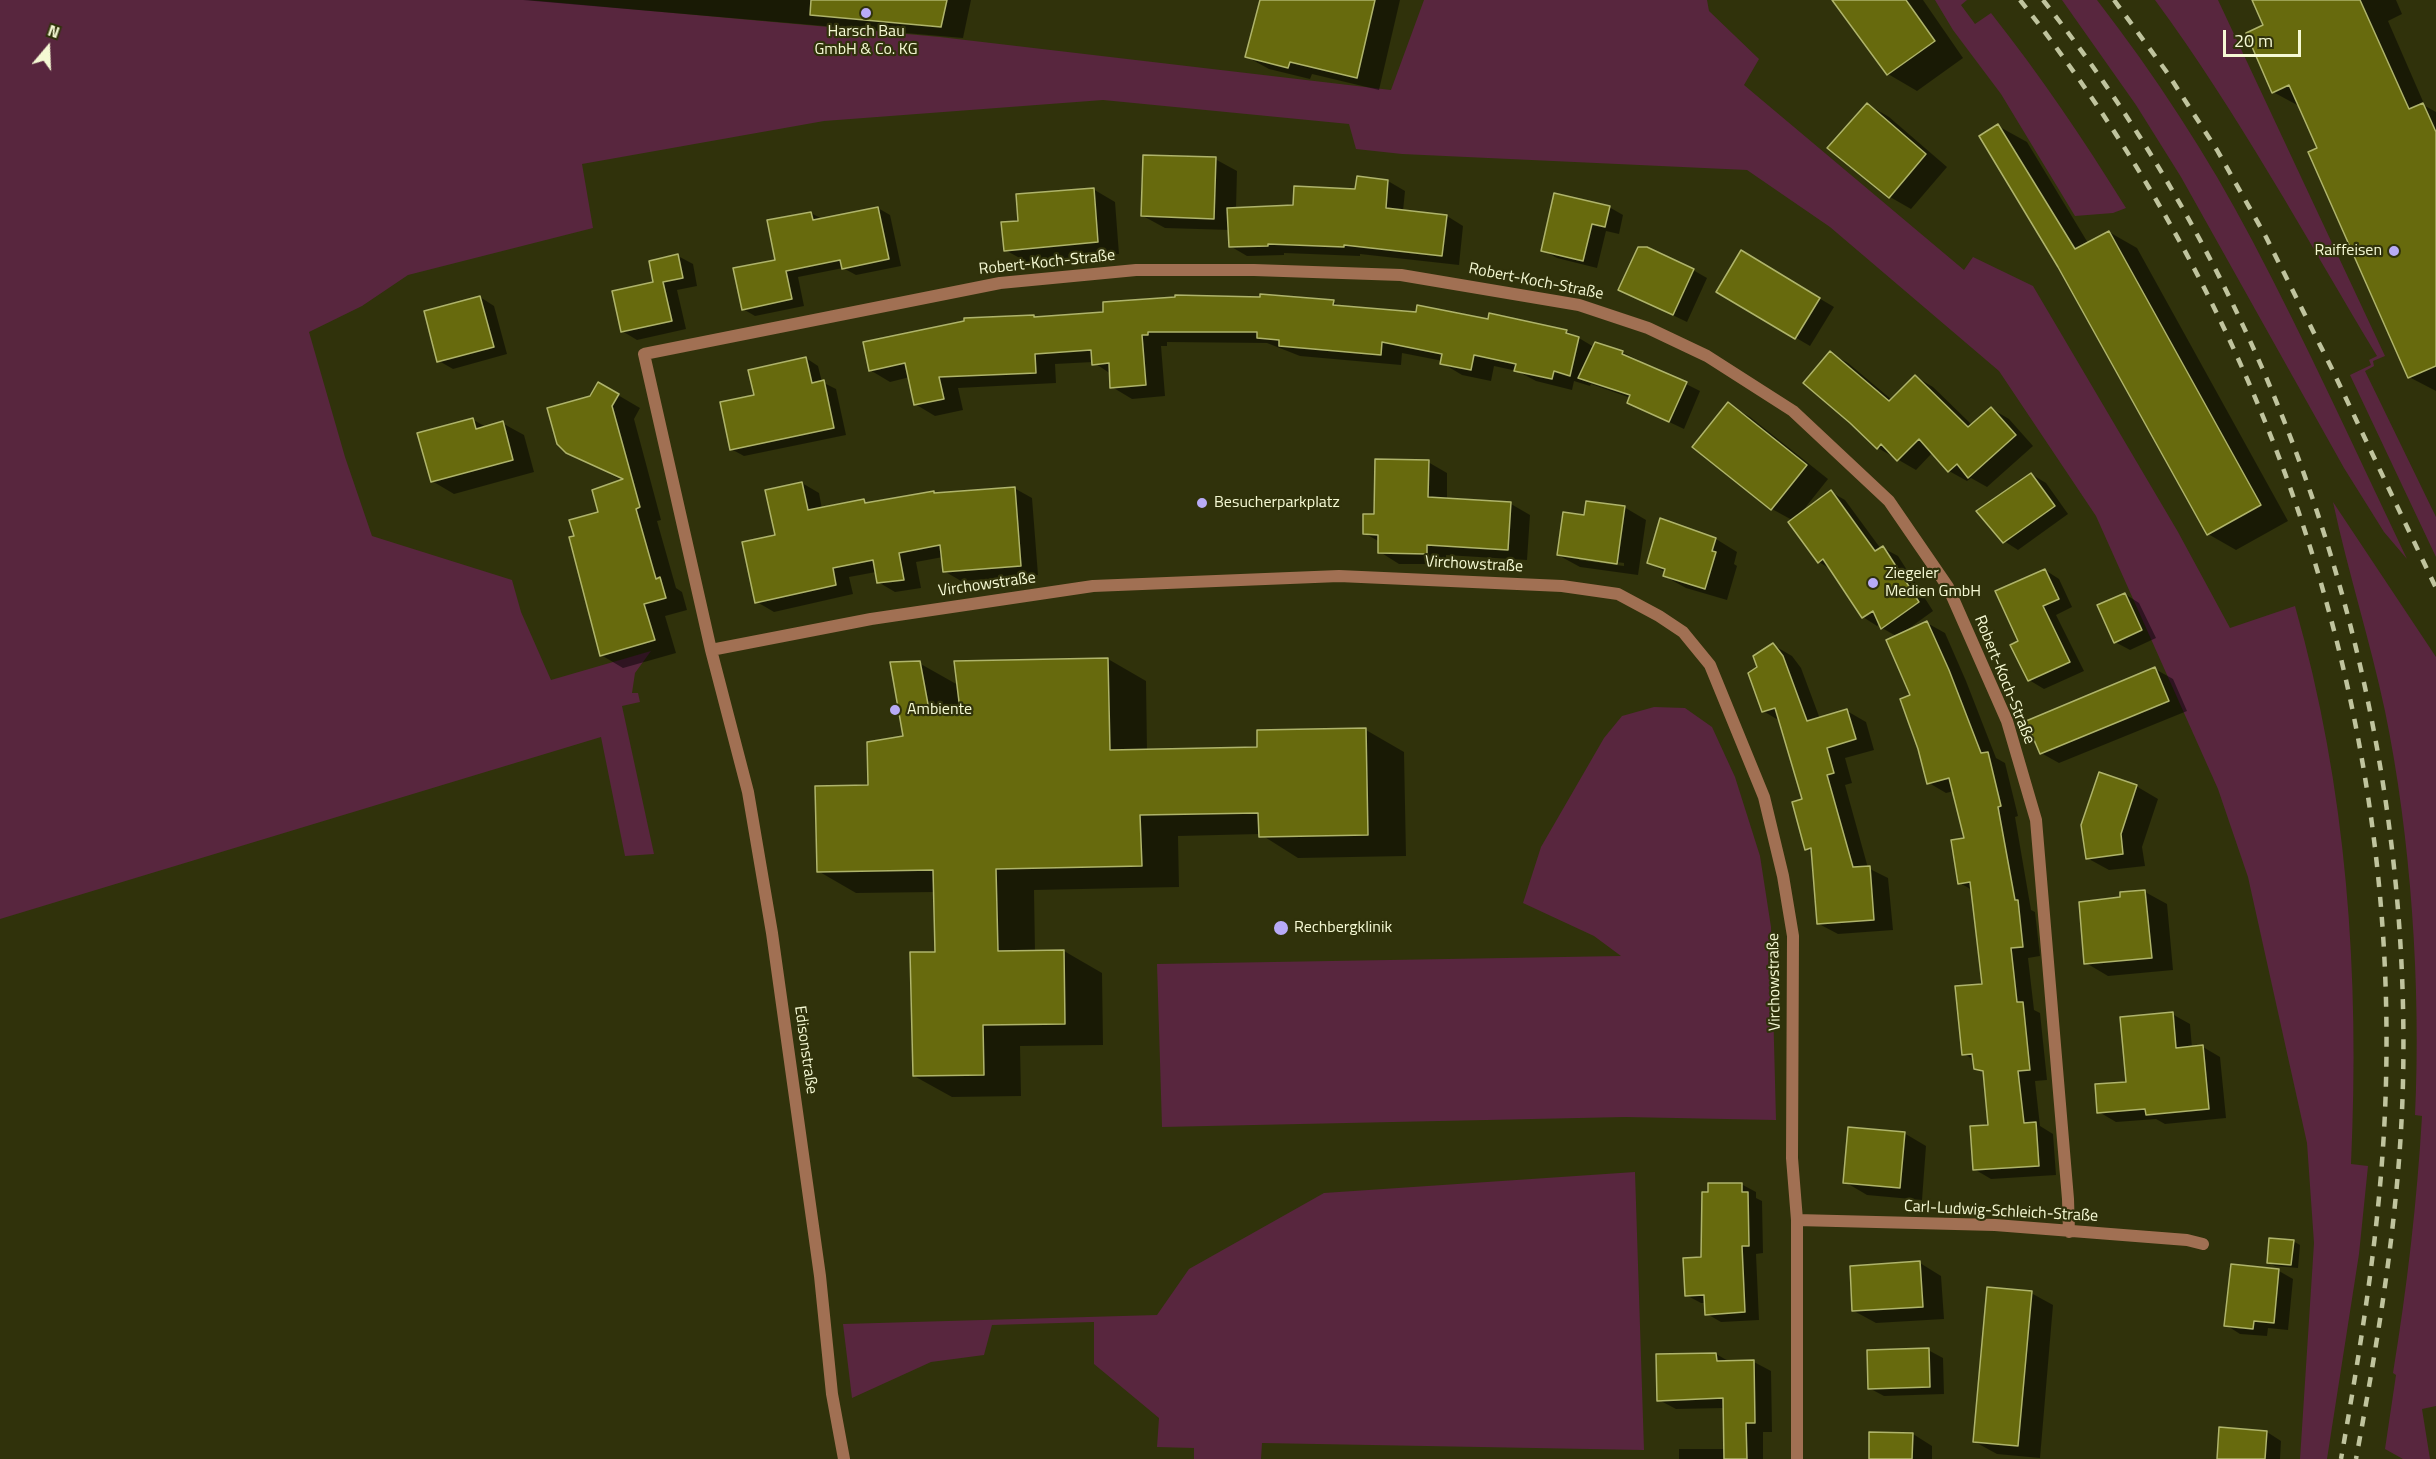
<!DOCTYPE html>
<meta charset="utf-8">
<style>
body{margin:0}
#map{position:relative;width:2436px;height:1459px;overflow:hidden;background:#30320b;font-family:"Titillium Web",sans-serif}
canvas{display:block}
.north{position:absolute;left:18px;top:18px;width:60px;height:60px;-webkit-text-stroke:4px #30320b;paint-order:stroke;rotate:19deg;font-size:16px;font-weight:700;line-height:24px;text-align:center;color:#f5f9d4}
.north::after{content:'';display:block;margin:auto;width:21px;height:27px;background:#f5f9d4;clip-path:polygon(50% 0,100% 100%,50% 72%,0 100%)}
.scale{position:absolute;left:2223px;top:30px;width:78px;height:27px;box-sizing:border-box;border:3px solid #f5f9d4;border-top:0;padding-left:8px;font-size:18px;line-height:21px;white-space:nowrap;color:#f5f9d4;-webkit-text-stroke:4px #30320b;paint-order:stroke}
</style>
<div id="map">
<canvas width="2436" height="1459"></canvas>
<div class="north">N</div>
<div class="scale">20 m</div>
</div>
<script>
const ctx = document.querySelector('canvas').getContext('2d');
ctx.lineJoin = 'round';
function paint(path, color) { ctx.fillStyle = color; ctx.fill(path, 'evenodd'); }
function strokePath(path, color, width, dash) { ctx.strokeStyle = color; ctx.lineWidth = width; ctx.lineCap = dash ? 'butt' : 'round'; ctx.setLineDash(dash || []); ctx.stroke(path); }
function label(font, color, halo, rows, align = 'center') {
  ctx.font = font + ' "Titillium Web",sans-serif'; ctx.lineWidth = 4.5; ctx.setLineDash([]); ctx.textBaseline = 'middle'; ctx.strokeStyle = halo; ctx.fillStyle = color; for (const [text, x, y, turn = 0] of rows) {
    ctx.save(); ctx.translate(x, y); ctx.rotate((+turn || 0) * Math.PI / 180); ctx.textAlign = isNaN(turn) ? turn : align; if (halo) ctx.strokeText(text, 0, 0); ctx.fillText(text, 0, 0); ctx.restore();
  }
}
paint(new Path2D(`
 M0,0H529L940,37L1391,90L1424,0H1707L1709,11L1759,59L1744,85L1964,270L1973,257L2033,286L2178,532L2230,628L2295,606C2347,788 2360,975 2351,1164L2368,1166L2359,1254L2327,1459H2300L2314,1243L2307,1143L2248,877L2218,789L2096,516L1999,371L1830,227L1747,170L1402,154L1356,149L1349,124L1103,100L824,121L582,164L593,228L408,275L362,306L309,332L345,457L372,536L512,580L521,612L551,680L651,651L635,673L632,693H638L640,702L622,706L654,854L625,856L601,737L0,919Z
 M1935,0H1967L1961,5L1975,24L1991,13C2040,75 2084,140 2126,208L2113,213L2075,216L2001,94L1953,30Z
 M2062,0H2097C2155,75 2208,156 2252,240C2307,344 2356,452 2407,559L2384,532L2344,468L2181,177L2136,105Z
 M2155,0H2218L2385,356L2373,361L2374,366L2365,371L2436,517V557L2350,375L2371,365L2369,360L2377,356C2305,236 2238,113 2155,0Z
 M2333,502L2436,657V1406L2422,1409L2430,1459H2403L2385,1449L2396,1375L2393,1373C2407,1288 2417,1202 2422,1116L2415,1115C2421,986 2411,837 2385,711C2370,640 2348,572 2333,502Z
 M1654,707L1685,708L1712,727L1735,777L1760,856L1771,927L1776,1120L1625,1117L1162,1127L1157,964L1621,956L1594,936L1523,903L1541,847L1604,738L1622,716Z
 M1635,1172L1644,1450L1262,1443L1261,1459H1194V1448L1157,1447L1159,1418L1094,1364V1322L992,1325L984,1355L931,1362L852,1398L843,1324L1157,1315L1189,1269L1324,1193Z`), '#58263e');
paint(new Path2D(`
 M523,0H971L963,38Z
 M1261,0H1400L1379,90L1312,74L1310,79L1269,69L1247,57Z
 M1834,0H1923L1963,58L1917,91L1888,74Z
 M2254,0H2396L2402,14L2388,21L2425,106L2436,112V391L2409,377L2319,149L2299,106L2273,92L2265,26Z
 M1867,104L1889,117L1947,167L1911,209L1890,197Z
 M1998,126L2027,142L2088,243L2109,232L2137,248L2288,521L2236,550L2208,534Z
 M1215,159L1237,171L1236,209L1295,206L1357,190L1358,178L1388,181L1405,191L1403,211L1447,216L1463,226L1459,265L1360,254V256L1284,253V255L1247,256L1230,246V230L1165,228L1143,216Z
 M1093,189L1115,202L1119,254L1027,262L1005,250L1020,222Z
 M1609,207L1623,215L1619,234L1606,231L1597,268L1557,258L1542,250Z
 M878,208L890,215L901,266L856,275L843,268L798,277L804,306L755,316L743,309L811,213L822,219Z
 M1741,252L1834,307L1810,346L1718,292Z
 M678,256L693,264L697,286L677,290L686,329L637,340L622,331L655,283Z
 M1693,270L1707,278L1687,322L1620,290Z
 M480,297L494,306L507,354L453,369L439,361Z
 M1333,302L1343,307L1489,321L1491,315L1567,331L1594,347L1622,352L1700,391L1684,429L1629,403L1631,398L1591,384L1590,386L1574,381L1572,390L1536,381L1517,371L1494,366L1491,381L1462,375L1442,363L1443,361L1402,353L1401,365L1300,356L1267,343L1167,342V346H1161L1165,396L1132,399L1112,387L1111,374L1093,362L1055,364L1056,383L958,388L963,410L935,416L915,404L910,377L890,382L870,370L1033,316L1037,318Z
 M1830,353L1848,363L1892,400L1916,377L1933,387L1972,425L1992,409L2009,419L2033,446L1987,487L1971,478L1967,481L1949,471L1933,452L1916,470L1878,448Z
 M806,358L818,366L822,382L836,389L846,435L744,456L731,449L755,396Z
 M599,384L640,408L634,419L661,520L657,521L676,588L682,592L687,610L665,616L676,653L623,668L601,655L576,537L600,513L623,481L567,452Z
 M1728,404L1750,417L1828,479L1801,513L1831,492L1845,500L1881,549L1883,548L1898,556L1933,611L1904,632L1927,623L1945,633L1966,681L1996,758L2005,763L2018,816L2015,817L2031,910L2035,912L2040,956L2028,958L2034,1010L2040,1013L2047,1080L2035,1081L2040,1126L2053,1134L2056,1175L1991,1179L1974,1169L1990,1126L1984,1073L1975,1068L1974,1060L1964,1054L1984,985L1972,890L1960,883L1966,839L1954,791L1946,793L1929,783L1912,696L1896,636L1882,628L1880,624L1877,626L1863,617L1832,570L1819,562L1792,520L1772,509L1694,447Z
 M472,419L486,427L502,423L524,435L534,472L454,494L432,481Z
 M1428,462L1447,473V500L1511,504L1530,515L1527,560L1446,555V564H1399L1380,552V542L1364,533L1375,515Z
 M2031,474L2046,483L2068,514L2018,550L2004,541Z
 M802,483L819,493L822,509L864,501L869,504L934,492L937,495L1014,488L1032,498L1038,575L961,581L944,571L943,557L916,562L921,588L895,592L878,582L876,572L849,577L853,594L774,612L757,602L777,536Z
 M1624,507L1646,520L1638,575L1580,567L1558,555L1586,517ZM1579,557L1624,563V566L1579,560Z
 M1716,539L1737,552L1734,564L1737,566L1727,600L1686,588L1664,576L1665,572L1649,563Z
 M2045,570L2059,579L2072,607L2056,615L2084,671L2044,689L2029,680L2020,642Z
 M2125,594L2139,603L2156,638L2130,650L2115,642Z
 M1773,645L1792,656L1801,668L1820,719L1847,711L1866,722L1874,750L1845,758L1852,783L1845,785L1868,868L1888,878L1893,930L1838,934L1819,924L1812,852L1807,849L1804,800L1780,721L1763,711L1758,668Z
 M1108,659L1146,681L1147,751L1259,749L1366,730L1404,752L1406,856L1298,858L1260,834L1178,836L1179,887L1034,890L1035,952L1064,951L1102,973L1103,1045L1020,1046L1021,1096L952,1097L914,1076L936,953L935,892L856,893L818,871L869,787L904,737L919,663L958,685Z
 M2155,669L2173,679L2187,711L2059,763L2041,753Z
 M2136,786L2158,799L2142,847L2145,866L2109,870L2087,858Z
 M2145,892L2167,904L2173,970L2108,976L2086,963L2122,898Z
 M2172,1014L2190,1024L2192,1048L2203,1047L2220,1057L2226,1118L2165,1124L2156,1119L2116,1122L2099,1112L2128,1083Z
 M1904,1133L1926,1146L1922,1200L1867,1195L1845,1182Z
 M1741,1184L1756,1192V1198L1762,1201L1763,1253L1756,1254L1759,1320L1721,1322L1707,1314L1706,1303H1701L1686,1295Z
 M2293,1241L2300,1245L2298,1268L2275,1266L2268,1262Z
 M1920,1263L1941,1276L1944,1319L1876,1323L1854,1311Z
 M2232,1266L2279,1271L2293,1279L2288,1330L2268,1328L2267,1336L2240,1334L2226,1325Z
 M2031,1293L2053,1305L2040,1458L1997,1454L1975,1442Z
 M1928,1350L1943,1358L1944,1394L1884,1396L1869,1388Z
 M1716,1354L1730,1362H1754L1771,1371L1772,1432H1763V1459H1679V1449H1725V1408L1676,1409L1659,1400Z
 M2267,1432L2281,1441L2280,1459H2218Z
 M1913,1434L1932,1446V1459H1870Z`), '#0007');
const building = new Path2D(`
 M811,0H947L941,27L810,15Z
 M1260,0H1375L1357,78L1290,62L1288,68L1245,57Z
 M1832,0H1906L1935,41L1887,75Z
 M2252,0H2360L2409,109L2423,103L2436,132V366L2408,378L2308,152L2317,148L2289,85L2272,93L2246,33L2263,25Z
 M1867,103L1926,154L1889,198L1827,148Z
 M1998,124L2075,249L2109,231L2261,505L2207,535L2058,267L1979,136Z
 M1143,155L1216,157L1214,219L1141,216Z
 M1357,176L1388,180L1386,208L1447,215L1442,256L1344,245V247L1268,244V246L1229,247L1227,208L1293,205L1294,186L1355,189Z
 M1094,188L1098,242L1004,251L1001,222L1018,221L1016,194Z
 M1554,193L1610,206L1605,227L1592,224L1583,261L1541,251Z
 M878,207L889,259L842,269L840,260L786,271L792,299L742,310L733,268L775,260L767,220L811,212L813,220Z
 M1638,247H1647L1694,269L1673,315L1618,290Z
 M1741,250L1820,298L1795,339L1716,292Z
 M678,254L683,278L663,282L672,321L621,332L612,291L653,282L649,261Z
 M1260,294L1334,300L1333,305L1416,312L1417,305L1488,319L1489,313L1567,330L1566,333L1579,337L1570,376L1554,371L1552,379L1514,371L1516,364L1474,355L1471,370L1440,364L1442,354L1382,342L1381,355L1279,346V340L1257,338V332H1148V335H1142L1146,385L1110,388L1109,363L1092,365L1091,350L1035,354L1036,373L939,377L944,399L914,405L905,363L869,371L863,342L964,321V318L1034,315V317L1103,312V302L1175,297V295L1260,297Z
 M480,296L494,347L437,362L424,311Z
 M1595,342L1623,351L1622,354L1687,382L1669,422L1627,403L1630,395L1578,378Z
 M1830,351L1889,401L1915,375L1968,427L1991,407L2016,435L1968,478L1957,464L1948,472L1919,439L1897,461L1881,444L1877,449L1850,423L1803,383Z
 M806,357L812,383L824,380L834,428L730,450L720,402L754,395L748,370Z
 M598,382L619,394L612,406L640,507L636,509L656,579L660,577L666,598L644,604L655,640L600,656L569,537L574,536L569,520L598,512L592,490L623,479L566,453L557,444L547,408L590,396Z
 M1728,402L1807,465L1771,510L1692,447Z
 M473,418L476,429L503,421L513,460L431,482L417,433Z
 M1375,459L1429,460L1428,497L1511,502L1508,550L1427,545V554L1378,553V535L1363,534V514H1374Z
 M2031,473L2055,506L2003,543L1976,511Z
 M802,482L808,510L864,499L865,503L934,491V493L1015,487L1021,566L943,572L940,545L899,553L904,580L877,583L873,560L833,568L836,585L755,603L742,542L775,535L765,490Z
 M1831,490L1875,551L1883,546L1919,602L1881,629L1873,611L1862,618L1823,559L1818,563L1788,522Z
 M1586,501L1625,506L1617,564L1557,555L1563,512L1584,515Z
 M1660,518L1716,538L1712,551L1716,552L1705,589L1663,576L1665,569L1647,563Z
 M2045,569L2059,599L2043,606L2070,662L2028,681L2010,645L2018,641L1995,591Z
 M2125,593L2142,630L2114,643L2097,605Z
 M1927,621L1949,670L1981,753L1988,752L2001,806L1998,807L2015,900H2018L2023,947L2011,948L2017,1002H2023L2030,1070L2018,1071L2024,1123L2036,1122L2039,1166L1973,1170L1970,1126L1988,1125L1983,1071L1974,1069L1972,1054L1962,1055L1955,986L1982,984L1970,882L1958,884L1951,840L1964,838L1949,778L1927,784L1918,749L1900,699L1910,695L1886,640Z
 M1773,643L1783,656L1807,721L1847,709L1856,739L1827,748L1834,773L1827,775L1853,867L1870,866L1874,920L1817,924L1811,848L1805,850L1792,802L1802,799L1775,708L1762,712L1748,673L1757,667L1753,656Z
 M1108,658L1110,750L1257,747V730L1366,728L1368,835L1259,837L1258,813L1140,815L1142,866L996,869L998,951L1064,950L1065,1024L983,1025L984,1075L913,1076L910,952H935L933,870L817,872L815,786L868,785L867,742L903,736L890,662L920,661L930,715L960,710L954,661Z
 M2155,667L2169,701L2040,754L2026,721Z
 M2099,772L2137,785L2121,834L2123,854L2086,859L2081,825Z
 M2145,890L2152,958L2084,964L2079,902L2120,897V892Z
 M2173,1012L2176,1048L2203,1045L2209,1109L2146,1115L2145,1109L2097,1113L2095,1084L2126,1082L2120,1017Z
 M1848,1127L1905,1132L1900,1188L1843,1183Z
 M1708,1183H1742V1192H1748L1749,1246H1742L1745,1312L1705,1315L1704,1295L1685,1296L1683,1258L1701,1257L1702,1192H1708Z
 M2269,1238L2294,1240L2291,1265L2267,1263Z
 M1920,1261L1923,1307L1852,1311L1850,1266Z
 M2231,1264L2279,1269L2274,1323L2254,1321L2253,1329L2224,1326Z
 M1987,1287L2032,1291L2018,1446L1973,1442Z
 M1929,1348L1930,1387L1868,1389L1867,1350Z
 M1716,1353L1717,1361L1754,1360L1755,1423H1746L1747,1459H1724L1723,1398L1657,1401L1656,1354Z
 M2219,1427L2267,1431L2265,1459H2217Z
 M1869,1432L1913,1433L1912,1459H1869Z`);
paint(building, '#676a0d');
strokePath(building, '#afb46b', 1.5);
strokePath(new Path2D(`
 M711,650L748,792L772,933L820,1276L832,1394L844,1459
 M1797,1220L1995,1225L2187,1240L2203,1244
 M1797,1459V1220L1792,1158L1793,936L1783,876L1764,797L1710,665L1683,632L1659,616L1618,594L1562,586L1339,576L1093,586L871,619L711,650L644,354L1000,283L1136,270H1254L1401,275L1579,305L1648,328L1707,356L1793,411L1889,501L1948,587L2007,721L2036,820L2068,1199L2069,1232`), '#a17053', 12);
strokePath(new Path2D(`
 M2020,0C2262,307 2396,689 2386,1082C2383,1209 2363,1334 2341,1459
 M2043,0C2283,305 2412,694 2403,1082C2400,1209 2379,1334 2356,1459
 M2114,0L2166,71L2217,150L2266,237L2332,369L2436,588`), '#c0c49e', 4.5, [10, 10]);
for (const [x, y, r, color] of [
 [866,13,6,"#b8abf7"],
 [2394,251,6,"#b8abf7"],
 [1202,503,6,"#b8abf7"],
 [1873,583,6,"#b8abf7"],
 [895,710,6,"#b8abf7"],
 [1281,928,8,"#b8abf7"]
]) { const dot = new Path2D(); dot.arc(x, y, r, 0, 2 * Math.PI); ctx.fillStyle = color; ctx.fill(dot); strokePath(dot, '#30320b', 2); }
label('16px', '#f5f9d4', '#30320b', [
 ["Harsch Bau",866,32,"center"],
 ["GmbH & Co. KG",866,50,"center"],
 ["Raiffeisen",2382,251,"right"],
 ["Besucherparkplatz",1214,503],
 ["Ziegeler",1885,574],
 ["Medien GmbH",1885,592],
 ["Ambiente",907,710],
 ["Rechbergklinik",1294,928]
], 'left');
label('16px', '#f5f9d4', '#30320b', [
 ["Robert-Koch-Straße",1047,263,-6],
 ["Robert-Koch-Straße",1536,282,11],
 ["Virchowstraße",1474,565,3],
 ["Virchowstraße",987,585,-8],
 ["Robert-Koch-Straße",2004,680,68],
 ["Virchowstraße",1775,982,-91],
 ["Edisonstraße",805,1050,82],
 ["Carl-Ludwig-Schleich-Straße",2001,1212,3]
]);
</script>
